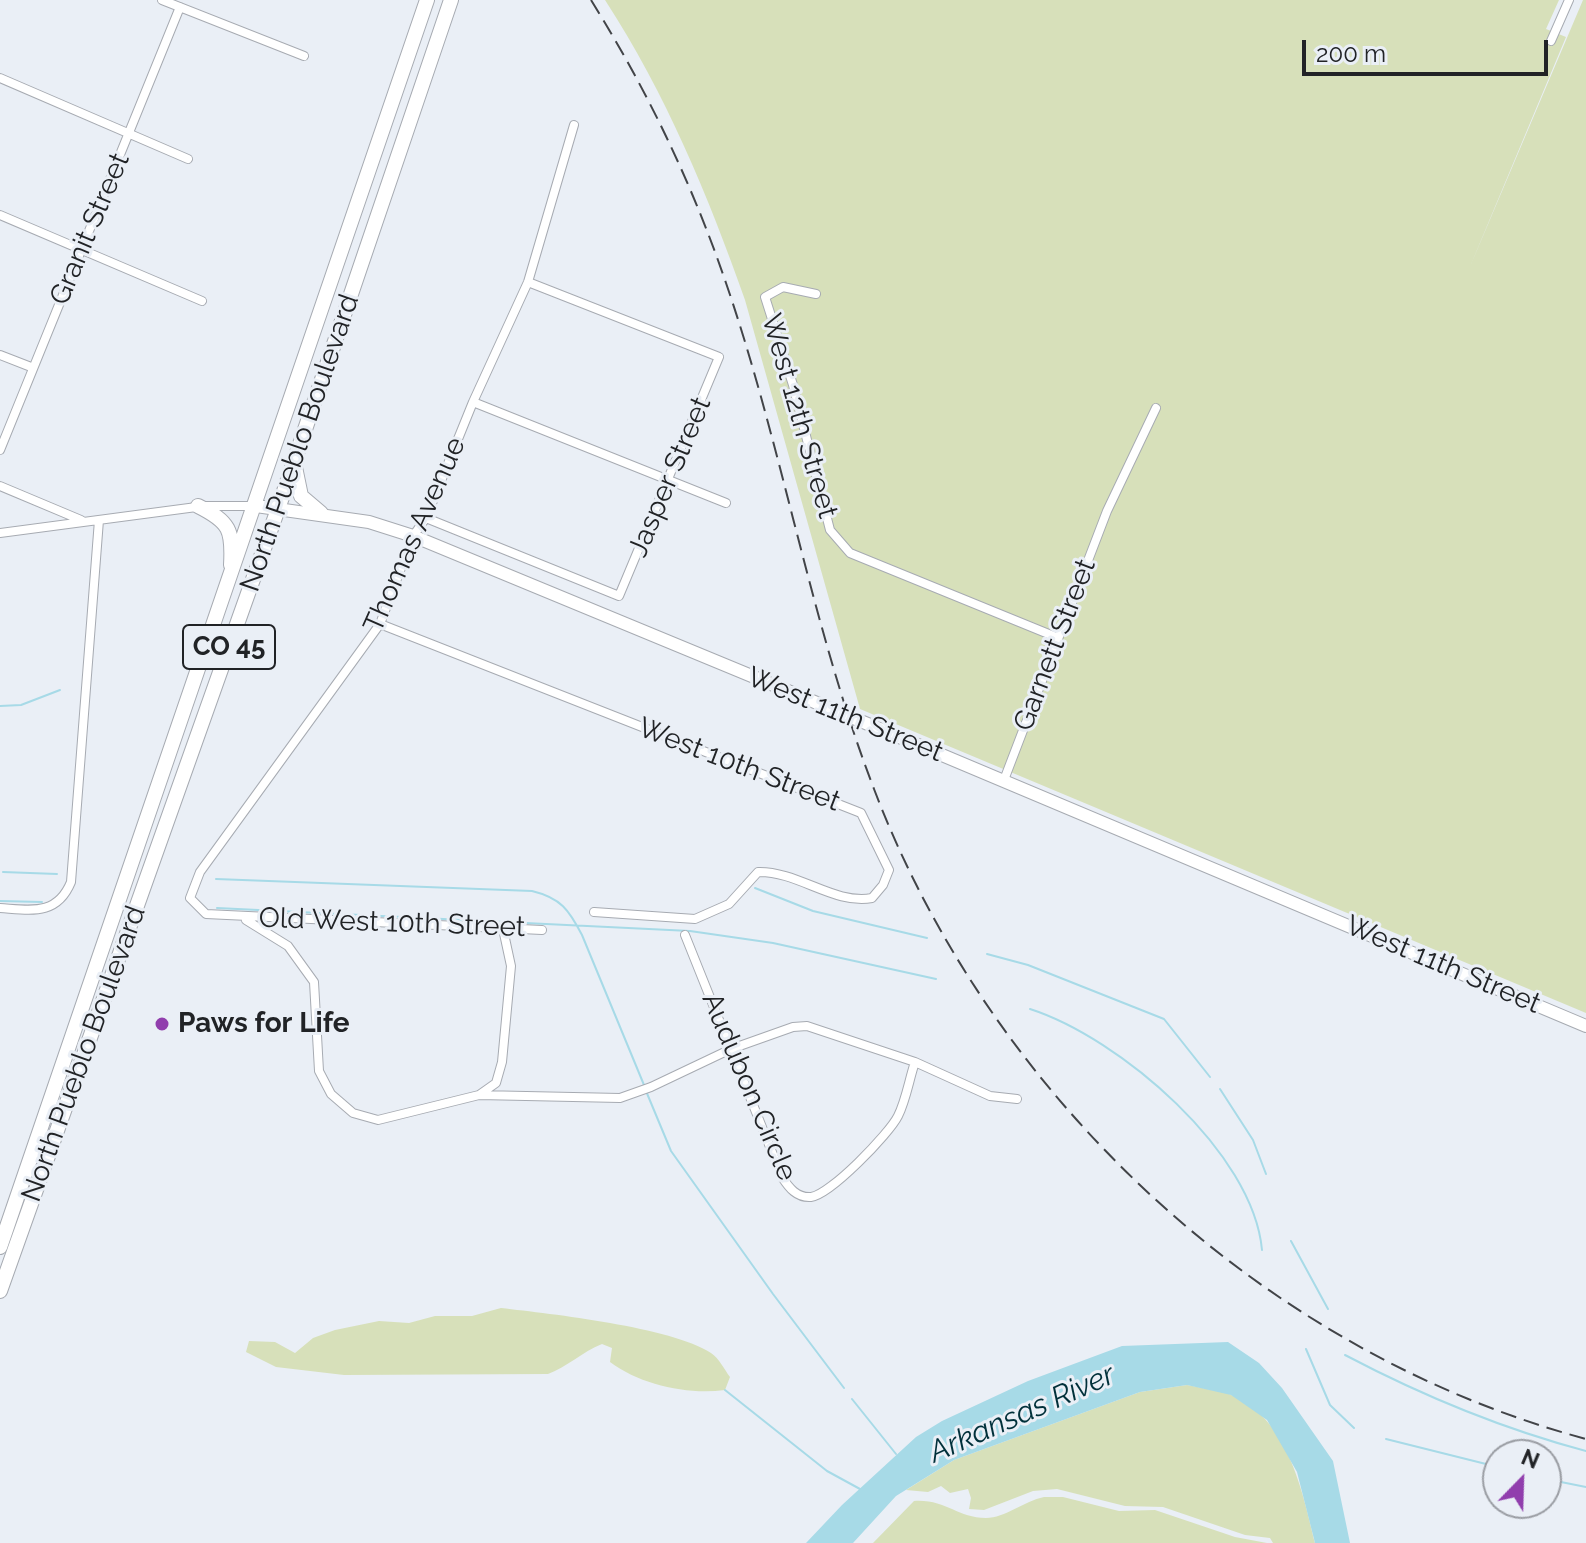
<!DOCTYPE html>
<style>
body{margin:0}
#map{position:relative;width:1586px;height:1543px;overflow:hidden;background:#eaeff6;font-family:Raleway,sans-serif}
canvas{display:block}
.north{position:absolute;left:1482px;top:1439px;width:80px;height:80px;box-sizing:border-box;background:#eaeff6;border:2px solid #9a9da3;border-radius:50%;rotate:23deg;font-size:22px;font-weight:700;line-height:32px;text-align:center;color:#212326}
.north::after{content:'';display:block;margin:auto;width:28px;height:36px;background:#913ead;clip-path:polygon(50% 0,100% 100%,50% 72%,0 100%)}
.scale{position:absolute;left:1302px;top:40px;width:246px;height:36px;box-sizing:border-box;border:4px solid #212326;border-top:0;padding-left:10px;font-size:24px;line-height:28px;white-space:nowrap;color:#212326;-webkit-text-stroke:6px #eaeff6;paint-order:stroke}
</style>
<div id="map">
<canvas width="1586" height="1543"></canvas>
<div class="north">N</div>
<div class="scale">200 m</div>
</div>
<script>
const ctx = document.querySelector('canvas').getContext('2d');
ctx.lineJoin = 'round';
function paint(path, color) { ctx.fillStyle = color; ctx.fill(path, 'evenodd'); }
function strokePath(path, color, width, dash) { ctx.strokeStyle = color; ctx.lineWidth = width; ctx.lineCap = dash ? 'butt' : 'round'; ctx.setLineDash(dash || []); ctx.stroke(path); }
function label(font, color, halo, rows, align = 'center') {
  ctx.font = font + ' Raleway,sans-serif'; ctx.lineWidth = 6; ctx.setLineDash([]); ctx.textBaseline = 'middle'; ctx.strokeStyle = halo; ctx.fillStyle = color; for (const [text, x, y, turn = 0] of rows) {
    ctx.save(); ctx.translate(x, y); ctx.rotate((+turn || 0) * Math.PI / 180); ctx.textAlign = isNaN(turn) ? turn : align; if (halo) ctx.strokeText(text, 0, 0); ctx.fillText(text, 0, 0); ctx.restore();
  }
}
paint(new Path2D(`
 M605,0H1559L1546,29L1566,37L1469,269L1583,0H1586V1013L860,709L745,300C708,195 666,94 605,0Z
 M501,1308C552,1314 671,1327 711,1353C719,1358 724,1369 730,1377L725,1390C687,1395 641,1385 610,1362L612,1348L602,1344C582,1352 567,1367 548,1374L344,1375L276,1367L246,1352L249,1341L275,1342L295,1353L313,1338L335,1330L379,1321L409,1323L435,1316H472Z
 M1187,1385C1201,1388 1216,1390 1229,1394C1288,1417 1302,1490 1315,1543H1273L1270,1538L1245,1535L1163,1507L1125,1506L1057,1489L1033,1491L984,1510L969,1509L971,1498L968,1489L950,1493L941,1486L928,1492L906,1490L954,1460L1140,1392Z
 M1044,1497H1063L1119,1511L1155,1510L1235,1537L1267,1543H873L914,1501C946,1499 957,1518 986,1518C1005,1518 1024,1501 1044,1497Z`), '#d7e0ba');
paint(new Path2D(`
 M1228,1342L1259,1363L1282,1388L1333,1461L1350,1543H1315L1297,1472L1267,1420L1231,1395L1187,1385L1140,1392L954,1460L896,1496L853,1543H806L842,1505L916,1437L942,1421L1028,1381L1122,1346Z`), '#a7dae7');
strokePath(new Path2D(`
 M0,706L21,705L60,690
 M3,872L57,874
 M216,879L532,891C561,898 569,910 582,935L644,1085
 M755,888L813,911L927,938
 M0,901L42,902
 M217,908L690,931L773,943L936,979
 M987,954L1028,965L1164,1019L1210,1077
 M1030,1009C1120,1038 1253,1152 1262,1250
 M1220,1089L1253,1140L1266,1174
 M646,1091L671,1151L773,1294L844,1388
 M1291,1241L1328,1309
 M1306,1349L1330,1405L1354,1428
 M1345,1355C1421,1395 1503,1429 1586,1451
 M725,1390L827,1471L860,1489
 M852,1399L896,1454
 M1386,1439L1498,1467
 M1546,1479L1586,1487`), '#a7dae7', 2);
const street = new Path2D(`
 M162,0L304,56
 M1551,41L1569,0
 M0,78L188,159
 M0,215L202,301
 M816,294L783,287L765,297L793,385L830,530L850,553L1056,637
 M0,355L31,367
 M473,402L726,503
 M0,450L180,7
 M0,486L81,520
 M426,518L619,596L719,357L528,282
 M0,533L204,506H256
 M380,624L861,813L889,870L883,885L872,898C834,905 798,871 758,872L729,904L695,919L594,912
 M1004,780L1107,511L1156,408
 M0,908C31,910 57,916 71,882L99,520
 M246,920L288,946L314,982L319,1071L331,1094L353,1113L378,1120L479,1095L496,1083L502,1062L511,966L503,929
 M542,930L206,914L190,898L200,872L380,624L413,536L426,518L473,402L528,282L574,125
 M685,935L782,1177C789,1188 797,1198 811,1197C830,1195 889,1134 898,1116C906,1100 909,1080 915,1062
 M479,1095L620,1098L651,1087L731,1049L793,1027L807,1026L915,1062L990,1096L1017,1099`);
const secondary = new Path2D(`
 M256,506L369,522L413,536L817,703
 M892,734L1586,1026`);
const primary = new Path2D(`
 M295,467L301,496L321,513
 M198,506C230,522 233,530 231,565
 M0,1247L427,0
 M0,1291L278,509L451,0`);
strokePath(street, '#a7abb2', 10);
strokePath(secondary, '#a7abb2', 14);
strokePath(primary, '#a7abb2', 16);
strokePath(street, '#fff', 8);
strokePath(secondary, '#fff', 12);
strokePath(primary, '#fff', 14);
strokePath(new Path2D(`
 M591,0C647,90 692,183 726,283C783,449 811,625 874,789C992,1099 1264,1352 1586,1439`), '#424448', 2, [16, 8]);
const secondaryBridge = new Path2D(`
 M817,703L892,734`);
strokePath(secondaryBridge, '#a7abb2', 14, []);
strokePath(secondaryBridge, '#fff', 12);
for (const [x, y, r, color] of [
 [162,1024,8,"#913ead"]
]) { const dot = new Path2D(); dot.arc(x, y, r, 0, 2 * Math.PI); ctx.fillStyle = color; ctx.fill(dot); strokePath(dot, '#eaeff6', 3); }
for (const [x, y, w] of [
 [229,647,92]
]) { const box = new Path2D(); box.roundRect(x - w / 2, y - 22, w, 44, 6); ctx.fillStyle = '#eaeff6'; ctx.fill(box); strokePath(box, '#212326', 2); }
label('bold 26px', '#212326', null, [
 ["CO 45",229,647]
]);
label('28px', '#212326', '#eaeff6', [
 ["Granit Street",90,229,-67],
 ["West 12th Street",799,416,74],
 ["North Pueblo Boulevard",300,443,-71],
 ["Jasper Street",670,477,-67],
 ["Thomas Avenue",415,535,-66],
 ["Garnett Street",1055,645,-69],
 ["West 11th Street",845,715,22],
 ["West 10th Street",739,765,21],
 ["Old West 10th Street",392,923,2],
 ["West 11th Street",1443,965,23],
 ["North Pueblo Boulevard",84,1054,-70],
 ["Audubon Circle",749,1087,67]
]);
label('bold 28px', '#212326', '#eaeff6', [
 ["Paws for Life",178,1024]
], 'left');
label('italic 30px', '#00303a', '#eaeff6', [
 ["Arkansas River",1022,1414,-24]
]);
</script>
